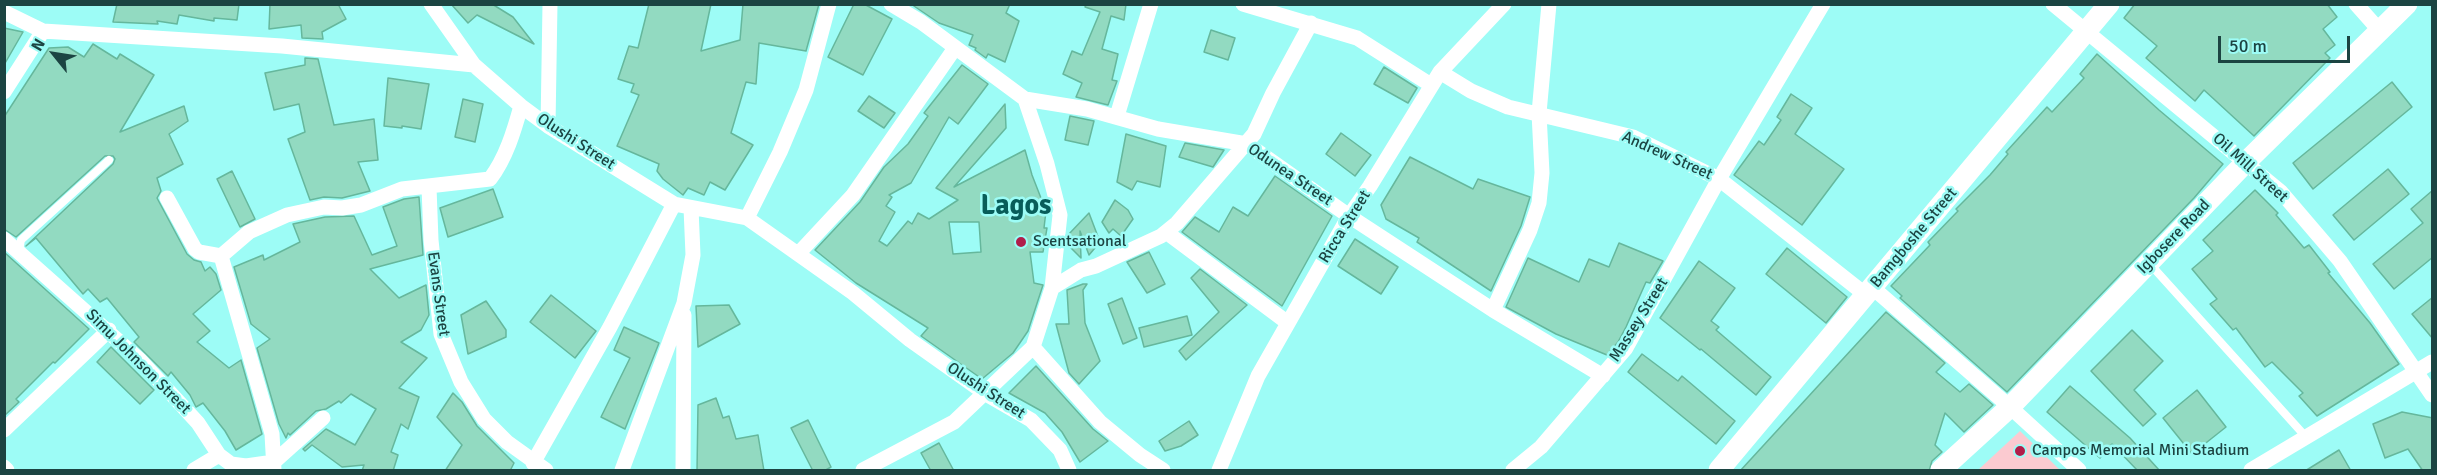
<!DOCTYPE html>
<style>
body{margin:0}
#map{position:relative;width:2437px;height:475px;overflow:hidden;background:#9dfcf6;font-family:Signika,sans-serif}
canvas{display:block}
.frame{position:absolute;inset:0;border:6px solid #1c4442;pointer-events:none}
.north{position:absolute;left:24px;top:24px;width:60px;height:60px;-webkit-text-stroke:4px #9dfcf6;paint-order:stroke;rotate:300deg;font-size:16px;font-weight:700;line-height:24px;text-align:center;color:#1c4442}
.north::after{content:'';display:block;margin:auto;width:21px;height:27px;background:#1c4442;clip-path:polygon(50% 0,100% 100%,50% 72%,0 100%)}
.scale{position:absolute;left:2218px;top:36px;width:132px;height:27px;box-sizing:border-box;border:3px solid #1c4442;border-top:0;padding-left:8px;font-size:18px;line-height:21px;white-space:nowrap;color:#1c4442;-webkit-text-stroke:4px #9dfcf6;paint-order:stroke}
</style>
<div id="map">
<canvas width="2437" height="475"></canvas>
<div class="frame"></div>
<div class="north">N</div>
<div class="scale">50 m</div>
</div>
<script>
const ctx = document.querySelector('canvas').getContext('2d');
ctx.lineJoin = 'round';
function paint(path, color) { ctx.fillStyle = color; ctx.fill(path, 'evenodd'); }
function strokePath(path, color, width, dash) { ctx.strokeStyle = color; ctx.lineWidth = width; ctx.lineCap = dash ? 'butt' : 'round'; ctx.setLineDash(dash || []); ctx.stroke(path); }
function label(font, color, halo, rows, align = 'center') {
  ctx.font = font + ' Signika,sans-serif'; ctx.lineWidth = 5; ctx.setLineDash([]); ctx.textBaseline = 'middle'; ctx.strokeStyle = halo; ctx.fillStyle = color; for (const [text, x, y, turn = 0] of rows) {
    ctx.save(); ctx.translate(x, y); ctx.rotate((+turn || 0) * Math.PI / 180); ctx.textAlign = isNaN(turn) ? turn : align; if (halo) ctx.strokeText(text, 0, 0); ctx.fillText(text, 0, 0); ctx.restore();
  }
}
paint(new Path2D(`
 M2020,431L2060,470H1978Z`), '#fbcad0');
const building = new Path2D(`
 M117,4H239L237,20L214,18V21L179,15L177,24L157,21L158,24L113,22Z
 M270,4H338L346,19L322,32L323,39L302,38L301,25L269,29Z
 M451,4H492L513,17L534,44L477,15L468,23Z
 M649,4H711L701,51L740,40L743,4H819L806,51L759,43L756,84L746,82L731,133L753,145L725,190L710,182L704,195L688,188L683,195L663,179L657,171L659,164L617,146L639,95L631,92L634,84L618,79L629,46L638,48Z
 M854,4H864L892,19L863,75L828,57Z
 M911,4H1010L1006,13L1019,21L1005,62L988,54L986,58L975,50L976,48L969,45L973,35L939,23Z
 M1086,4H1126L1124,20L1111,16L1102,49L1118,54L1112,80L1117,81L1108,105L1076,97L1082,83L1063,74L1072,51L1082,55L1100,12L1085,7Z
 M2135,4H2327L2337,17L2323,29L2335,45L2325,53L2330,58L2254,136L2204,90L2195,101L2146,58L2157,46L2124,18Z
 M4,28L23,32L4,65Z
 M1211,30L1235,38L1228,60L1204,52Z
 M93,44L117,59L120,54L154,75L120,132L184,106L188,121L169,134L183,164L157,178L161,191L157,198L187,254L194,260L201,262L205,271L210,267L216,274L221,290L193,314L210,331L197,342L229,368L241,360L262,434L236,450L225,431L203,403L196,407L190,395L171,372L168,376L134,342L139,337L107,298L100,302L88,289L83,294L36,238L26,246L113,164L115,159L113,156H105L16,237L4,229V117L49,48L68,47L84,57Z
 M2097,54L2159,110L2223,164L2194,198L2007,392L1900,298L1902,296L1891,286L1930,245L1928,242L1958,211L1956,209L1990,175L2008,154L2006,152L2047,107L2052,112L2084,78L2080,74Z
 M305,58L318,59L334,125L374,119L378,160L358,162L370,191L342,198L324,197L310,200L288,139L305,132L299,104L274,110L265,73L305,65Z
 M962,65L988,84L958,124L949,117L911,183L889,195L892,197L886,206L895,212L879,241L887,246L908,221L912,224L918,213L929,219L958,200L936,188L1005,104L1006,128L954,187L1025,150L1032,175L1046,211L1044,228H1047L1043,252H1030L1034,283L1043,285L1028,331L1013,353L982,379L921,336L928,328L856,283L815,250L860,202L884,167L908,144L928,116L924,113ZM949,222H979L981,252L953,254Z
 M1384,67L1417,88L1408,103L1374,84Z
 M388,78L429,84L421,129L402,126V128L384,126Z
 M2392,82L2412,107L2313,189L2293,163Z
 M1791,94L1812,108L1795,134L1844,169L1802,225L1734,175L1759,141L1764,145L1781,120L1777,117Z
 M869,96L895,113L884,128L858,111Z
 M463,99L483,104L475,142L455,137Z
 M1070,116L1094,121L1088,145L1065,140Z
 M1341,133L1371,155L1355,176L1326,154Z
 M1126,134L1166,146L1160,187L1137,181L1132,190L1117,182Z
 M1185,143L1224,150L1213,167L1179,157Z
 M1410,157L1473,189L1478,179L1530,197L1521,226L1491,291L1417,242L1419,238L1386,219L1381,205Z
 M2388,169L2409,194L2354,240L2333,215Z
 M232,171L255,219L240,227L217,179Z
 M1275,176L1332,216L1282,306L1182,232L1195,217L1219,232L1233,207L1248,216Z
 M493,189L503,217L448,237L440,208Z
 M2255,190L2278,213L2276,215L2304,248L2309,245L2330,272L2328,273L2370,323L2399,364L2317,416L2299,396L2303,393L2272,362L2265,367L2236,328L2233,330L2210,304L2217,299L2192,269L2213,251L2203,240Z
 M2433,190V257L2394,289L2373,264L2423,223L2411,209Z
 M419,197L423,255L370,269L399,298L426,285L429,315L421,330L401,342L427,358L399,388L419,397L408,429L401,424L391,452L398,455L393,471H362L364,465L342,467L312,445L305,451L303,449L326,429L355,445L376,409L351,394L341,403L339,401L326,409L316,411L290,435L288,433L286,438L279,424L257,348L270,339L251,324L234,267L263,255L264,260L300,242L293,224L325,217L354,216L372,255L397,246L383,207L404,199Z
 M1115,200L1128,210L1133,219L1121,236L1113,229L1109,233L1102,222Z
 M1089,213L1100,242L1089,255L1080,231L1081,258L1067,244V236Z
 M1355,239L1398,267L1381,294L1338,266Z
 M1619,243L1663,261L1650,283L1646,282L1626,327L1618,342L1607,355L1556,334L1506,307L1528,258L1579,282L1589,259L1609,267Z
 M1787,248L1847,297L1826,323L1766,274Z
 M4,252L89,329L55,363L53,362L16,399L19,402L4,416Z
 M1149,252L1165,284L1147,293L1127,262Z
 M1699,261L1735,288L1711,321L1719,327L1716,330L1771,377L1756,395L1701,349L1700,350L1660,318Z
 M1200,269L1247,305L1186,360L1179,351L1219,312L1191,278Z
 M1083,284H1087L1083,290L1085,323L1100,361L1079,384L1069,373L1056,324H1069L1067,290Z
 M551,295L596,331L575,358L530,322Z
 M2433,297V339L2412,314Z
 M1122,298L1137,338L1123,344L1108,304Z
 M486,301L506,330V337L468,354L461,315Z
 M729,305L740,324L698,347L696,306Z
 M1886,312L1945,363L1936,372L1960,392L1969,384L1993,405L1964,432L1945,413L1935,445L1942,452L1932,461L1929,471H1740Z
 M1187,316L1192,335L1144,347L1139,328Z
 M624,327L659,343L625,429L601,417L630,358L614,350Z
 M2132,330L2163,361L2134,390L2156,414L2143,426L2091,371Z
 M111,347L154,390L140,404L97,362Z
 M1642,354L1678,381L1682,376L1735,421L1716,444L1628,372Z
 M1036,366L1093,429L1108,441L1080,462L1062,432L1045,413L1009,393Z
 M2070,386L2130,438L2160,471H2138L2112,444L2100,458L2047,412Z
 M2197,390L2226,427L2192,454L2163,418Z
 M453,393L462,402L477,426L514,463L510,471H445L462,445L437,417Z
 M716,398L723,418L729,416L736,439L758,435L764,471H697L698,405Z
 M2402,412L2433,418V471H2423L2408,449L2385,458L2373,424Z
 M808,420L831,467L824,471H813L791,428Z
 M1189,421L1198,435L1181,446L1165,451L1159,441Z
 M939,443L954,471H931L921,453Z
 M2339,450L2351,471H2305L2326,458Z`);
paint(building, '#92dac1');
strokePath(building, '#65b79c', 1.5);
strokePath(new Path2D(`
 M19,251L21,240L109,160
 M2150,264L2306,437`), '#fff', 8);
strokePath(new Path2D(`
 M431,4L474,65L521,106L548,126L674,204L747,218L853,293L910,340L986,394L1031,420L1060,450L1069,470
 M891,4L921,22L1025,99L1087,109L1158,129L1247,144L1349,216L1493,310L1603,376
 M1243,4L1357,38L1431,85
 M2053,4L2281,192L2340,261L2432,395
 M2356,4L2380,31
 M4,12L43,31L282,46L474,65
 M1440,72L1471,91L1508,107L1633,137L1719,179L1866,295
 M4,92L43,31
 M1117,116L1151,4
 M548,126L550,4
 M429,187L431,240L441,334L461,382L484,419L507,442L546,470
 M167,198L195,249L199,252L221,256L272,434L274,470
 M747,218L780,152L806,90L829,4
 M1166,232L1288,323
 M4,239L140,360L198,423L219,455L231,464L246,466L274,462
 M798,254L853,195L955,48
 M221,256L249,232L287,215L324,207L342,208L361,205L402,189L490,179C506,158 514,131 521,106
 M1052,288L1081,270L1096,266L1161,236L1177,223L1254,134L1273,93L1311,23
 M1873,288L2010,407L2079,470
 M1493,310L1530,230L1539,203L1542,173L1539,113L1549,4
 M1033,347L1100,422L1140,455L1163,470
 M4,430L109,330
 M274,462L323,418
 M533,463L610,327L674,204
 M4,467L7,470
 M194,470L219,455
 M622,470L684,303L693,255L691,208
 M683,470L684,315
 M863,470L954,422L1033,347L1052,288L1060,215L1047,164L1025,99
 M1219,470L1258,376L1349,216L1370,186L1440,72L1504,4
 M1513,470L1541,447L1626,348L1719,179L1823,4
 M2251,470L2432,362`), '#fff', 15);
strokePath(new Path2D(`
 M1719,470L2109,4
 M1941,470L2010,407L2246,162L2407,4`), '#fff', 21);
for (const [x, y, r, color] of [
 [1021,242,6,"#b01e4a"],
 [2020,451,6,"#b01e4a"]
]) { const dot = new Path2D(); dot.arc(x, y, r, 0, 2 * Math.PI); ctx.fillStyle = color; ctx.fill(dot); strokePath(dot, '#9dfcf6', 2); }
label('16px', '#1c4442', '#9dfcf6', [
 ["Olushi Street",576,142,33],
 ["Andrew Street",1667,156,24],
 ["Oil Mill Street",2250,168,42],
 ["Odunea Street",1290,175,34],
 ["Ricca Street",1345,227,-58],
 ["Igbosere Road",2174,237,-46],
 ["Bamgboshe Street",1914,238,-50],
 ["Evans Street",438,294,82],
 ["Massey Street",1639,320,-58],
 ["Simu Johnson Street",138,362,45],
 ["Olushi Street",986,391,33]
]);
label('16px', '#1c4442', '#9dfcf6', [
 ["Scentsational",1033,242],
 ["Campos Memorial Mini Stadium",2032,451]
], 'left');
label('bold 28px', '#085d5a', '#9dfcf6', [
 ["Lagos",1016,207]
]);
</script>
